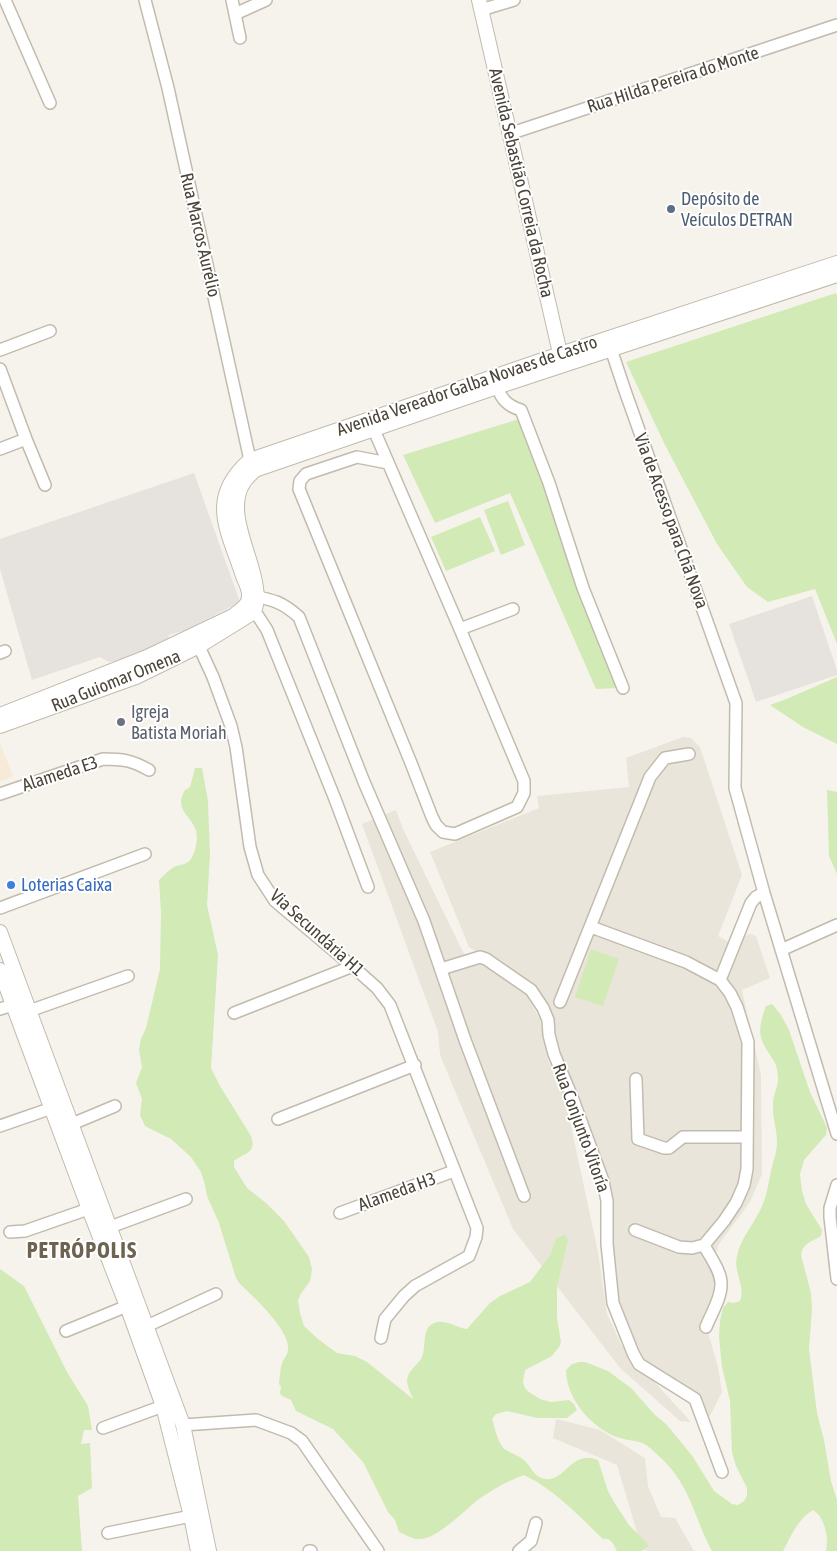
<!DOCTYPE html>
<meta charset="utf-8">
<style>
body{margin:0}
canvas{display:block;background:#f6f3ec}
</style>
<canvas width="837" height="1551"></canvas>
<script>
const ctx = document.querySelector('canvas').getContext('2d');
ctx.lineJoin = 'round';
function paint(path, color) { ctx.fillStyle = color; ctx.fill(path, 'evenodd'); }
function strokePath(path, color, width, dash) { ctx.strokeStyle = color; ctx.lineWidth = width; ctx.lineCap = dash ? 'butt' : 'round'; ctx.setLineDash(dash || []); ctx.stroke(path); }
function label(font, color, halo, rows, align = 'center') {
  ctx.font = font + ' "Asap Condensed",sans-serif'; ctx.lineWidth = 4; ctx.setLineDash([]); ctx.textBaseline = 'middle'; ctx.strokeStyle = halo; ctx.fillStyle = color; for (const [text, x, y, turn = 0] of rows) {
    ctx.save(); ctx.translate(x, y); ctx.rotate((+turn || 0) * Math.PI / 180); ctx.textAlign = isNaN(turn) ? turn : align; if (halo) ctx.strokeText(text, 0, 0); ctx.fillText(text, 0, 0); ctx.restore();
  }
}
paint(new Path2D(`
 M683,737L691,738L700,747L742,875L718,936L734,945L743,937L750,934L756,936L770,978L742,990L761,1075L762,1174L750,1202L719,1244L716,1253L719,1282L708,1332L718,1367L722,1392L708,1420L698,1398L643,1363L614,1302L605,1197L546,1022L525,982L469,947L430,852L539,808L537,796L629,787L626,758Z
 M396,810L403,829L464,954L518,981L540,1019L548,1060L565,1098L598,1252L607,1314L622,1346L691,1422L680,1421L620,1368L513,1229L440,1055L438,1032L362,824Z
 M556,1419L600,1430L645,1458L648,1486L661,1517L675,1518L694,1551H647L642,1549L617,1465L553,1438Z`), '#eae5da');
paint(new Path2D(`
 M0,743L13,776L0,782Z`), '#f7ead8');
paint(new Path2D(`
 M194,473L240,602L186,630L169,635L168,639L160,645L117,661L109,662L100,657L32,680L0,569V539Z
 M812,596L837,670V675L756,702L729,624Z`), '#e6e2dd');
paint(new Path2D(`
 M836,293L837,295V644L815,589L768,602L747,587L717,544L665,445L626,362Z
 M519,419L618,688L596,689L510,493L435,523L403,455Z
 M508,501L525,545L501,555L484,510Z
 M480,517L495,551L446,571L431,537Z
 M837,677V744L803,727L770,705L789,698Z
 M195,768H202L208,801L210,855L207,905L218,955L211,1068L220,1086L251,1136C257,1154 245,1152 234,1161V1167L247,1188L266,1203L284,1221L309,1257L312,1269L311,1276L310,1281L300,1295L298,1301L300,1313L304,1326L318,1339L337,1353L355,1356L367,1362L413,1399C411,1394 407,1386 407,1380C408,1370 418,1365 422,1357C427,1346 420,1326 437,1322C447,1320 457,1328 467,1329L490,1303L500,1296L530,1282L551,1254L556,1238L565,1235L568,1240L557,1286V1318L561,1342L559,1347L552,1356L525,1370L523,1382L525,1388L529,1392L540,1399L551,1402L569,1400L574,1404L577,1410L567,1418H537L507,1411L496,1414L492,1419C495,1428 498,1445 506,1450C512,1454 518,1455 524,1460C530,1465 532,1473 539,1477C564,1489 569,1448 598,1460L608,1491L614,1502L629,1525L649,1545L642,1551H617C614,1545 611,1537 603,1539C578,1515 555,1490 524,1475C507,1481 494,1489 479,1499C465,1510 438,1538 421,1539C414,1540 406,1535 399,1532L395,1520L388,1512L363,1462L333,1429L296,1411L291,1400L282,1396L280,1393L281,1387L279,1384C280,1377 280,1367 283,1361C285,1357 289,1353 288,1347C288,1329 253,1296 240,1284L236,1278L219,1223L207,1196L205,1185L201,1172L191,1157L171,1139L145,1126L140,1115L142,1099L136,1083L142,1067L139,1050L141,1039L146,1028L160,969L161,912L159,880C164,875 169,870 174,867C181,864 187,865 191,859C196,851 199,837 195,828C189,814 174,809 185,790L190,787Z
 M827,790L837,792V874L829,856Z
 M591,949L619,959L603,1006L575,997Z
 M772,1004L781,1015L789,1030L810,1092L827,1128L826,1135L804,1160L800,1174L802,1191L806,1204L822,1230L821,1236C811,1242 803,1243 801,1255L811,1293L812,1310L809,1349L817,1413L824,1440L831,1481L837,1500V1551H826C829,1538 825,1517 813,1510C798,1519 791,1536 783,1551H712C695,1520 692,1491 666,1463C660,1457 653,1450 646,1445C639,1440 629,1441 620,1438C593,1430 566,1399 566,1370L572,1364L579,1362H585L608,1371L631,1388L655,1415L666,1424L677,1437L693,1457L714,1491L732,1504L738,1505L744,1501L747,1496V1488L736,1466L732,1452L730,1401L722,1367L719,1337L720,1321L723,1308L728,1302L734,1303L740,1301C746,1286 733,1272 737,1256C742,1234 759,1219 765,1198C768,1189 769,1180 771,1171C773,1162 777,1152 777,1142C777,1129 772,1116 773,1103C773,1096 777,1088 778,1081C778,1059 771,1060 763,1043C757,1031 762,1017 766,1006Z
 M0,1269L24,1286L67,1372L88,1406L92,1430H84L81,1444L90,1443L92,1488L78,1496L82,1551H0Z`), '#d2eab5');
const minor = new Path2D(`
 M5,0L50,103
 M145,0L168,88L250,460L253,466
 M232,0L240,38
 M481,10L514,0
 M235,14L266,0
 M509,134L837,25
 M609,343L624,388L736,703L735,788L764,893L837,1134
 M0,350L50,331
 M0,369L26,439L45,485
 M497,387C502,400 508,406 521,410L549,483L583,588L623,688
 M374,430L460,629L524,781V793L517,807L455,834L443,832L436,825L432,817L411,763L299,489L300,481L306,474L357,457L388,463
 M0,449L26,439
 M249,595C273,600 281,601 299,617L364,782L424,921L465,1040L524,1196
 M248,609L258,616L267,630L335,799L368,887
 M460,629L513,609
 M196,640L213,677L231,726L236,747L250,847L258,875L275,901L359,972L377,988L390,1005L477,1228L476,1237L469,1256L415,1286L404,1296L385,1319L381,1338
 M0,653L5,651
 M0,794L103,759C123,759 131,760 149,770
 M0,908L145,854
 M591,927L686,962L720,980L730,993L737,1007L748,1042L747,1169L744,1185L736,1203L724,1221L704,1245L692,1248L679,1247L635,1230
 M781,950L837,925
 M441,969L480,957L486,959L531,990L543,1008L548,1020L549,1035L554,1054L572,1097L603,1181L607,1201V1244L613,1303L633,1353L639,1364L695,1399L722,1472
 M720,980L751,903L756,897L764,893
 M560,1002L650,777L665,758L689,754
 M0,1009L13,1005
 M29,1011L128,976
 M234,1013L353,966
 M636,1079L638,1139L664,1148H669L683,1137H747
 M278,1119L415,1065
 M72,1124L115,1106
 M0,1126L52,1108
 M837,1185L830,1208V1217L837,1279
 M340,1213L454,1171
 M102,1230L186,1199
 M10,1232L25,1231L97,1206
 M704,1245C710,1257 722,1272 721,1285C721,1299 711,1314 706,1327
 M147,1326L216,1294
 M66,1331L127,1306
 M183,1425L256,1420L291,1433L302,1441L378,1551
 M103,1428L163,1406
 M108,1533L191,1516
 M309,1551H311
 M519,1551L531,1541L536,1523`);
const tertiary = new Path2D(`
 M479,0L562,362
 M0,715L147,657L233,616C240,610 249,606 249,596C250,589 244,580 242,573C227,528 207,498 250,460L560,354L837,263
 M0,726L136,677L199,646L254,612C258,601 257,593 255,582C250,552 225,509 244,482C247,477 251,474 255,470L497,387L837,275
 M0,932L183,1425L209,1551
 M0,970L89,1209L127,1306L163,1406L191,1516L198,1551`);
strokePath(minor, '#c2bbae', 14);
strokePath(tertiary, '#c2bbae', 16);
strokePath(minor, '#fff', 11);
strokePath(tertiary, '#fff', 14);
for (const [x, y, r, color] of [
 [671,209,5,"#5c6f8a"],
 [121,722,5,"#6b7280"],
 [11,885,5,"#3f7fe0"]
]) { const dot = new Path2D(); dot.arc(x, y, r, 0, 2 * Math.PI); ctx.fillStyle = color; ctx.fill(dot); strokePath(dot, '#fff', 2); }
label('18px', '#4b4439', '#fff', [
 ["Rua Hilda Pereira do Monte",673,80,-18],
 ["Avenida Sebastião Correia da Rocha",521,183,77],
 ["Rua Marcos Aurélio",200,235,77],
 ["Avenida Vereador Galba Novaes de Castro",467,386,-19],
 ["Via de Acesso para Chã Nova",671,521,70],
 ["Rua Guiomar Omena",116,681,-22],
 ["Alameda E3",60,774,-18],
 ["Via Secundária H1",317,933,42],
 ["Rua Conjunto Vitoría",581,1128,70],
 ["Alameda H3",397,1192,-20]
]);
label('18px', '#4e5e75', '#fff', [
 ["Depósito de",681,199],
 ["Veículos DETRAN",681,220]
], 'left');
label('18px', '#5b616d', '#fff', [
 ["Igreja",131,712],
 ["Batista Moriah",131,733]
], 'left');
label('18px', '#366cbe', '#fff', [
 ["Loterias Caixa",21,885]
], 'left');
ctx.letterSpacing = '1px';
label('bold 22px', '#6e6250', '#fff', [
 ["PETRÓPOLIS",82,1251]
]);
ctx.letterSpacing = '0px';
</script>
